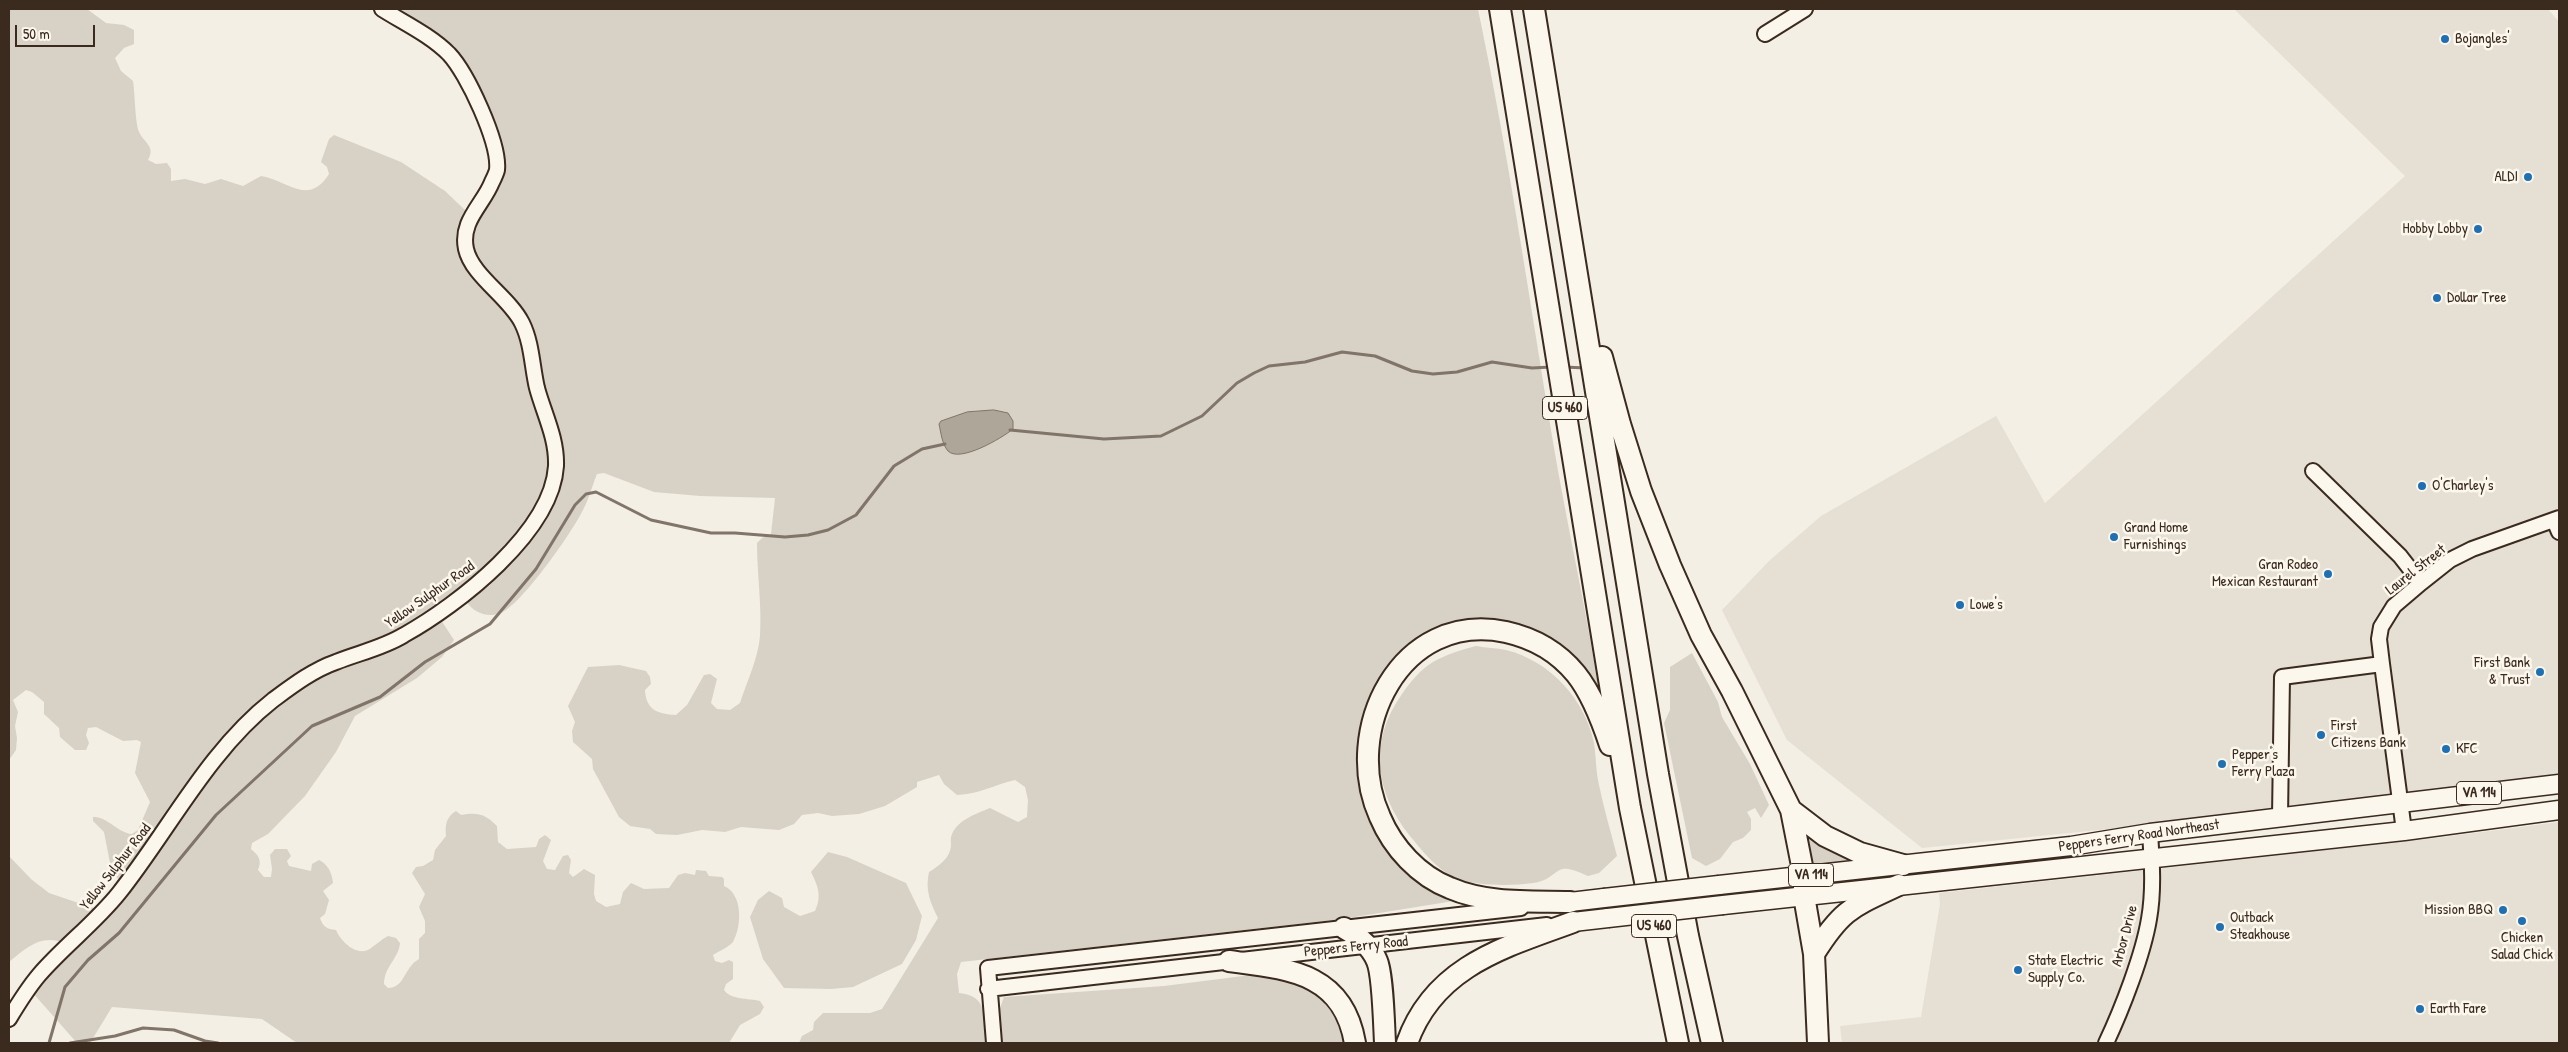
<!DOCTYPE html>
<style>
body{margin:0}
#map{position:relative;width:2568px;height:1052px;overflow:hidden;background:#f3efe4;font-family:"Patrick Hand",sans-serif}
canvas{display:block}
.frame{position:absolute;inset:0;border:10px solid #3b2a1e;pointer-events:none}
.scale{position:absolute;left:15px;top:25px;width:80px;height:22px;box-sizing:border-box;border:2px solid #3b2a1e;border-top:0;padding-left:6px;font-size:15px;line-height:18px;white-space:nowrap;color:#3b2a1e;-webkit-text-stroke:4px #fbf7ec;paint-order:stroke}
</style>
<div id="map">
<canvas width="2568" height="1052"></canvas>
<div class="frame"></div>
<div class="scale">50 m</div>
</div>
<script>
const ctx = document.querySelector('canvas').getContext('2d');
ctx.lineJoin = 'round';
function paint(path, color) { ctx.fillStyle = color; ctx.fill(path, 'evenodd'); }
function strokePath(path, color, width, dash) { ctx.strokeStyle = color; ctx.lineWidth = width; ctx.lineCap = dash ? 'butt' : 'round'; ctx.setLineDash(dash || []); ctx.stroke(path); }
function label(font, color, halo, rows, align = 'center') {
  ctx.font = font + ' "Patrick Hand",sans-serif'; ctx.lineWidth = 5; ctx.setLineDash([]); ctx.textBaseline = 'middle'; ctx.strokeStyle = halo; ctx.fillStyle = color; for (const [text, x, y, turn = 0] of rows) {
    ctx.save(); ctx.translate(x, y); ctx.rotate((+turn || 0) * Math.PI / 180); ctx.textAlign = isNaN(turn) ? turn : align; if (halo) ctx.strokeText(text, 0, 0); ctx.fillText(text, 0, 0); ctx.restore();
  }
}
paint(new Path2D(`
 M2234,9H2548L2559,22V508L2531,520L2536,535L2559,527V777L2177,822L1922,848L1787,740L1722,610L1769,561L1821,516L1996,416L2045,503L2405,176Z
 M2559,822V1043H1842L1840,1026L1921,1017L1940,904L1939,893L2444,837Z`), '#e5dfd4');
paint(new Path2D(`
 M9,9H87L106,23L124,25L134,30V44L124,48L115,58L121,71L133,81C135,94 135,122 139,132C144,143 156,146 148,160L156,164L167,163L171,169V181L185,179L205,184L221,179L243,186L261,176C287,180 308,207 329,174L327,167L321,162L329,139L334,135L401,162L445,191L467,212L460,236L521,331L552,456L545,496L506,551L454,595L407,627L269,699L122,882L116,877L111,868L104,832L93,821V817C107,816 118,833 132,834L138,830L150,802L135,773L141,742L137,740L123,741L96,727L88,728L86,735L89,743L86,750H75L60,737L59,728L44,714V702L32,692L26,690L13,700L18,712L15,726L17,738L16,750L9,760Z
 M394,9H1478C1508,152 1529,297 1553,442C1567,525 1586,608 1599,691L1590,687L1504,629L1409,653L1360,781L1372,820L1460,900L1342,919L961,962L957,974L959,993C989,996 984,1018 988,1043H799L802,1036L813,1030L814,1022L823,1013H870L882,1009L938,918C930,902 925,890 929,872C939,866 950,858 951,846C951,842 950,838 952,834C959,819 976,814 990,808L1018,822L1027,817L1028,800L1025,787L1015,780C994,785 979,794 957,795L944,784L939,775L917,782V787L885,806L859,814L832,816L818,813L802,815L794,824L779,830L741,827L725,832L702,830L677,835L656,834L650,829L630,826L619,817L593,769L592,759L573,742L572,731L575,722L568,706L588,667L619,665L646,671L650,677L651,684L645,690C646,710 658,714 676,715L687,705L704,675L710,674L717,679L711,703L717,709L730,710L740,703C747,681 758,659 760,636C762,605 757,574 757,543L762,538L771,534L775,498L700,496L654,492L604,473L597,474C592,486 589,499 583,510C571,534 527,596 506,610C492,620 474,614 466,601L489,586L507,568L545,516L555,496L552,413L540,371L537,353L473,254V229L501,180L504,168L502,151L431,31Z
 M439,617L454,640L442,657L417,678L355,716L336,752L305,796L268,834L252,843L251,849C259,856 262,860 258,870L264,877H271L272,869L270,855L275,849H287L291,856L287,861L289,866L311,871L312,864L319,860C328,864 332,873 333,883L323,891L329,900L325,914L320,918C323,927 327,929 336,930C341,942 358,958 371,948C377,944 382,939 388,936L396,938L400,943C399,958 384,967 384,984L388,988C405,988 404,967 419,959V939L425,933V921L419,907L425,894L412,873L416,867L423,866L433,860L435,850L446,836C445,825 446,817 456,811L461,815C478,812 485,814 497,826L498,842L507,849L536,847L539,839L545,835L551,840L543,861L547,869L555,870L563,856L568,855L571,860L569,873L573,877L584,869L595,875L594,894L596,901L606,907L620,904L623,892L631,883L644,889L669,888L678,875L685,873L695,875L696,870L706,871L709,876L722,877L724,879V886C743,894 742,926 733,942C729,947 719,951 713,955L715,961L722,963L729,960L733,962V979L726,984L724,990C731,1000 748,998 760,1001L764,1007L760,1014L740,1025L729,1043H297L262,1019L112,1007L90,1043H77L32,992L226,754L268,713L291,694L319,676Z
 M1476,646C1486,648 1497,648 1506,650C1550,661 1585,699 1594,743C1596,757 1596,772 1599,785C1604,809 1611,833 1617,856L1599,873L1588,876C1551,858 1563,878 1533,883C1511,886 1479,886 1458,879C1438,871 1423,852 1410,836C1375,792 1368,742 1402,694C1410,682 1421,669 1433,662C1447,654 1461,650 1476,646Z
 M1692,653L1718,702L1722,717L1750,764L1769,805L1761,818L1755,808L1747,812L1751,819V830L1743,838L1733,842L1720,859L1706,866L1692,858L1664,723L1670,710V667Z
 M1802,829L1849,858L1848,860L1821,868L1810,866Z
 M828,852L847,857L906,883L922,916L916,940L902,964L853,987L831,989L784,988L763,959L750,917L758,900L769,891L782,898L784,907L800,916L815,911C822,896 818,886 811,872Z
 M9,856L31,879L49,893L99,910L65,943C41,934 27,947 9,962Z
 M1259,974L1283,976L1328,999L1349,1043H1001L998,1014L1004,997L1164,986Z`), '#d8d1c6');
const water = new Path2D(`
 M994,410L1008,413L1013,421V429C1002,438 960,463 948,451C942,444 941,433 939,424L941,421L967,412Z`);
paint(water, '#afa69a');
strokePath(water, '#817468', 1);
strokePath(new Path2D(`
 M1564,367L1586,368
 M1010,430L1104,439L1161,436L1202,416L1237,383L1254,373L1269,366L1305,362L1342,352L1375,356L1412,371L1433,374L1457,372L1492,362L1532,368L1551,367
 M49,1043L65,987L88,960L119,933L216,815L312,726L380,697L425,662L490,624L536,569L575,505L586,494L596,492L651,520L711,533H735L785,537L808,535L828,530L856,515L894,466L922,449L945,444
 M70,1043L115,1036L143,1028L174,1030L205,1041L218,1043`), '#817468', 3);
const minor = new Path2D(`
 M1765,34L1805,9
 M2313,471L2400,556L2421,583
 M2554,520L2559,532
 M2280,817L2282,677L2382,664
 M2404,831L2382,664L2379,639L2381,627L2394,606L2421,583L2450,560L2472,549L2559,518
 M988,989L1547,925
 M9,1019C18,1004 28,988 39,975C64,946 95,923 119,893C169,830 208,751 273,700C292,686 313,670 336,662C358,653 383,648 404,635C458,605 552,532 556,466C557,438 544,414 537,388C532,367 532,343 522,323C509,297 472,276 466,249C460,221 483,205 492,182C494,178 496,174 497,170C500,143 467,73 449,54C430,35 404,23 382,9
 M994,1043L988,968L1521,908
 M2106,1043C2122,1009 2143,955 2149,919C2154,891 2152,861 2150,833`);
const major = new Path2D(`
 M1719,885L2071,846L2150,833L2559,784
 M1570,902L1604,898
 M1723,905L2404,831L2559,810
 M1573,922L1608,918`);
const highway = new Path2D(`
 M1500,9L1630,808L1678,1043
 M1534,9L1658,774L1688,936L1712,1043
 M1602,357L1620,424L1641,491L1670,565L1701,635L1732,691L1791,810L1804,876V896L1814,954L1818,1043
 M1791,810L1825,836L1860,853L1903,865
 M1570,902C1530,901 1487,904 1450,888C1419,876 1393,848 1380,817C1341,731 1400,610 1506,632C1533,638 1558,652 1576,674C1592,694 1602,721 1610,745
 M1344,928C1358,936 1371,946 1377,961C1383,975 1384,1025 1385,1043
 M1814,954C1842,909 1852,907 1899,885
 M1229,961C1288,969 1343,972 1355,1043
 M1407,1043C1434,966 1505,947 1573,922`);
strokePath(minor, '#3b2a1e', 18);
strokePath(major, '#3b2a1e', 21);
strokePath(highway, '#3b2a1e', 24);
strokePath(minor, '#fbf7ec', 14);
strokePath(major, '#fbf7ec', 18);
strokePath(highway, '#fbf7ec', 20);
const majorBridge = new Path2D(`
 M1604,898L1719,885
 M1608,918L1723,905`);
strokePath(majorBridge, '#3b2a1e', 21, []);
strokePath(majorBridge, '#fbf7ec', 18);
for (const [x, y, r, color] of [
 [2445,39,5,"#1f6fb2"],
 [2528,177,5,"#1f6fb2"],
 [2478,229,5,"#1f6fb2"],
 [2437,298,5,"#1f6fb2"],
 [2422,486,5,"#1f6fb2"],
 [2114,537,5,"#1f6fb2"],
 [2328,574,5,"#1f6fb2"],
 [1960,605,5,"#1f6fb2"],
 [2540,672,5,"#1f6fb2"],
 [2321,735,5,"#1f6fb2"],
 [2446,749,5,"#1f6fb2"],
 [2222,764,5,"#1f6fb2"],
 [2503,910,5,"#1f6fb2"],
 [2522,921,5,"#1f6fb2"],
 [2220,927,5,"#1f6fb2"],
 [2018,970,5,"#1f6fb2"],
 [2420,1009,5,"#1f6fb2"]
]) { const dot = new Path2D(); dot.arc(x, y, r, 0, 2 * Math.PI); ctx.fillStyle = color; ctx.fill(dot); strokePath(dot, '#fbf7ec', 2); }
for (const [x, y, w] of [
 [1565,408,45],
 [2479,793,45],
 [1811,875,45],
 [1654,926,45]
]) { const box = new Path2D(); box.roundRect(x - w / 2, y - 11.5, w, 23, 4); ctx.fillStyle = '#fbf7ec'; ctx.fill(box); strokePath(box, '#3b2a1e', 1); }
label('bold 14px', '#3b2a1e', null, [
 ["US 460",1565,408],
 ["VA 114",2479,793],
 ["VA 114",1811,875],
 ["US 460",1654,926]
]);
label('15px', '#3b2a1e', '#fbf7ec', [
 ["Bojangles'",2455,39],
 ["ALDI",2518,177,"right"],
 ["Hobby Lobby",2468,229,"right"],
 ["Dollar Tree",2447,298],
 ["O'Charley's",2432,486],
 ["Grand Home",2124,528],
 ["Furnishings",2124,545],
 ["Gran Rodeo",2318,565,"right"],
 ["Mexican Restaurant",2318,582,"right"],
 ["Lowe's",1970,605],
 ["First Bank",2530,663,"right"],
 ["& Trust",2530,680,"right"],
 ["First",2331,726],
 ["Citizens Bank",2331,743],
 ["KFC",2456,749],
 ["Pepper's",2232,755],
 ["Ferry Plaza",2232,772],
 ["Mission BBQ",2493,910,"right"],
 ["Outback",2230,918],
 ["Steakhouse",2230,935],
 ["Chicken",2522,938,"center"],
 ["Salad Chick",2522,955,"center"],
 ["State Electric",2028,961],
 ["Supply Co.",2028,978],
 ["Earth Fare",2430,1009]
], 'left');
label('15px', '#3b2a1e', '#fbf7ec', [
 ["Laurel Street",2416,570,-38],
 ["Yellow Sulphur Road",430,595,-35],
 ["Peppers Ferry Road Northeast",2139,836,-8],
 ["Yellow Sulphur Road",116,867,-52],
 ["Arbor Drive",2125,936,-75],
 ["Peppers Ferry Road",1356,947,-6]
]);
</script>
